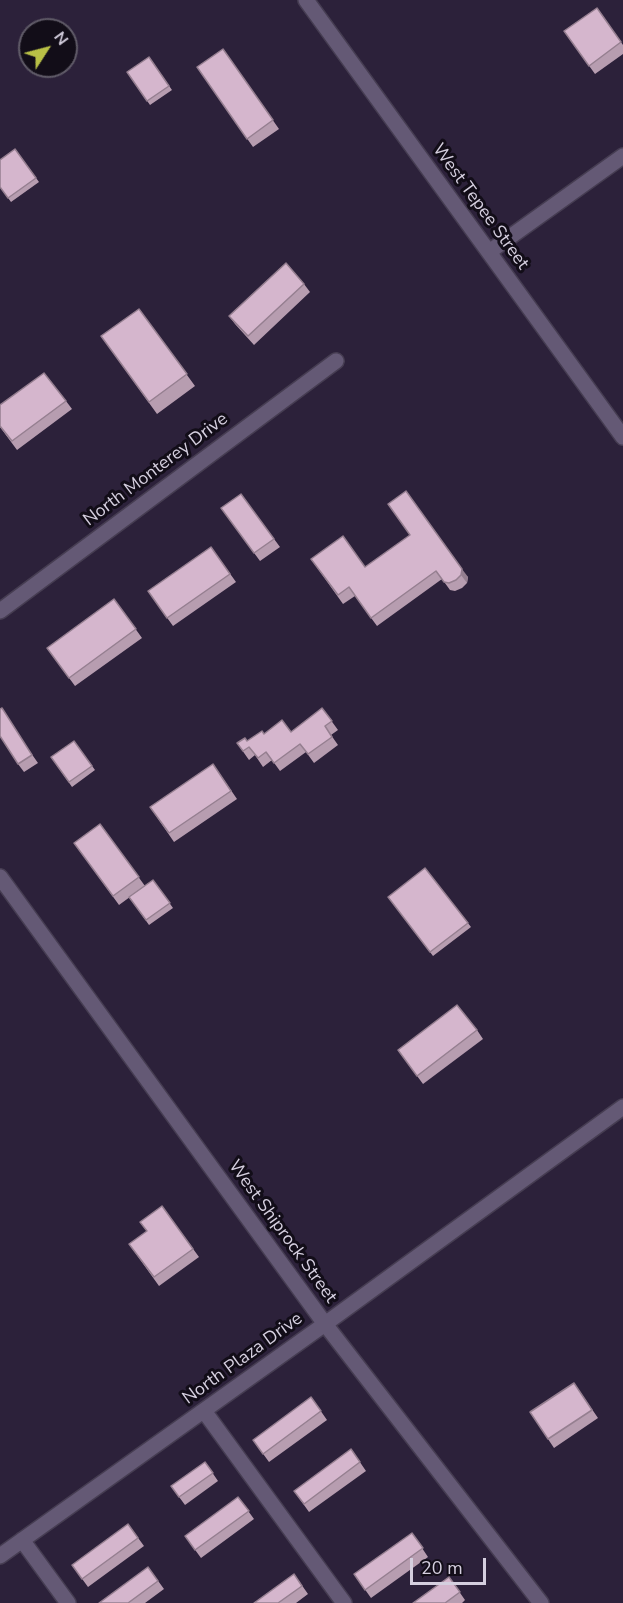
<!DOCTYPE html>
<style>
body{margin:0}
#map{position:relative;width:623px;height:1603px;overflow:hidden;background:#2c213a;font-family:"Nunito Sans",sans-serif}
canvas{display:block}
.north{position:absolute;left:18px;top:18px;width:60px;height:60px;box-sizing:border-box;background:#120d18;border:2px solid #605b68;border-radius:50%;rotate:54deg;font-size:16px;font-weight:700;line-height:24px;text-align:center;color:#d5cfdf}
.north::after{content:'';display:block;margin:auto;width:21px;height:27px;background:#b9c046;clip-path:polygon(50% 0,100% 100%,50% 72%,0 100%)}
.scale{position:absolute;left:410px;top:1558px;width:76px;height:27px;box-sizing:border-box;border:3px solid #d5cfdf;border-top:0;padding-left:8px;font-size:18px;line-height:21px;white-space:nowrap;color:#d5cfdf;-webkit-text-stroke:4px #120d18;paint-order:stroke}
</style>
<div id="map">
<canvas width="623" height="1603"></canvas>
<div class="north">N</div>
<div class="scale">20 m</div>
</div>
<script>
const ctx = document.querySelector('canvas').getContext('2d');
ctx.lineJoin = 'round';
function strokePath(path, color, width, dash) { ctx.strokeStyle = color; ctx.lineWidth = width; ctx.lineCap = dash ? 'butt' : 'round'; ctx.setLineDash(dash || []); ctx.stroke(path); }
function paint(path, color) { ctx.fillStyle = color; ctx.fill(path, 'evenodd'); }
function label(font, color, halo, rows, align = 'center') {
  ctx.font = font + ' "Nunito Sans",sans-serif'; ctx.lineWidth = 6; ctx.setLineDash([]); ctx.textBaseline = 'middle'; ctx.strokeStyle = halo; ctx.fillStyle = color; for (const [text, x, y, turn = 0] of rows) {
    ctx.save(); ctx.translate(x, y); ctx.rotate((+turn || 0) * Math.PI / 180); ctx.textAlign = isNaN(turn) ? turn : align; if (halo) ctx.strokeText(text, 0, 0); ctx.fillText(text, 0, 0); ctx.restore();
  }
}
const minor = new Path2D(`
 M306,0L623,437
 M489,252L623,156
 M0,611L336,361
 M0,877L325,1324L541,1603
 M204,1411L344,1603
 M22,1540L68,1603
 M0,1556L325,1324L623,1107`);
strokePath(minor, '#463d52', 18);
strokePath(minor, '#645975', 15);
paint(new Path2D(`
 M597,8L623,45V54L595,74L564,31Z
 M223,49L279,129L253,147L197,67Z
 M149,57L172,90L150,105L127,72Z
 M15,149L39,182L11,202L0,187Z
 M304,284L310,292L254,345L235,324L229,316Z
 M139,309L195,386L157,414L101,336Z
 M66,401L72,409L17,450L0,427Z
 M241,494L280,547L260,561L221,508Z
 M410,535L468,577L467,583L462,588L455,591L450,590L442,579L377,626L355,596L343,604L311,559L365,567Z
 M211,547L236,582L173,626L148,591Z
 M114,599L142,638L75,686L47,648Z
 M322,708L338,730L331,735L338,745L314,763L306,752L280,771L272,760L263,767L255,755L249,760L237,743L247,741L264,734L291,732Z
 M0,709L38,763L24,772L18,764Z
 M74,741L95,770L72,787L51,757Z
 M213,764L237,799L174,842L150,807Z
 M100,824L145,886L119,905L74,843Z
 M425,868L471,927L433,956L388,897Z
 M153,880L173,908L149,925L129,897Z
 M477,1030L483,1039L423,1084L398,1050Z
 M162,1206L199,1257L159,1286L129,1244L147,1231Z
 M574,1383L598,1418L554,1448L530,1412Z
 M311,1397L327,1420L269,1462L253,1440Z
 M351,1449L366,1471L309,1512L294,1491Z
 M205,1462L218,1481L185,1505L171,1486Z
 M238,1497L254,1519L201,1558L185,1536Z
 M128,1524L144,1546L88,1587L72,1565Z
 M412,1533L428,1557L371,1598L354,1574Z
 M148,1567L164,1589L145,1603H99Z
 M294,1574L308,1594L296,1603H254Z
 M449,1577L465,1600L462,1603H413Z`), '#b79db0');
paint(new Path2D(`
 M462,569L468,577L467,583L461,575Z`), '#957f90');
const building = new Path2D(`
 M597,8L621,42L589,66L564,31Z
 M223,49L273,120L247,139L197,67Z
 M149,57L169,86L147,101L127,72Z
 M15,149L36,178L8,198L0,187V160Z
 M286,263L304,284L248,336L229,316Z
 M139,309L187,374L149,402L101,336Z
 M44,373L66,401L12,441L0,426V405Z
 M406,491L462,569L461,575L456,580L449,583L444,582L436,571L371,618L349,587L338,595L311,559L343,536L365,567L410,535L388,504Z
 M241,494L274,539L254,553L221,508Z
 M211,547L230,574L167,618L148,591Z
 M114,599L136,629L69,678L47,648Z
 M2,708L32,755L18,764L0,736V709Z
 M322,708L332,721L325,726L332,737L308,754L300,744L274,763L266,752L258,758L249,747L243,751L237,743L245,738L247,741L262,731L264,734L282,720L291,732Z
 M74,741L92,766L69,782L51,757Z
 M213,764L231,791L169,833L150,807Z
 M100,824L139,877L113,896L74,843Z
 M425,868L468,923L430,952L388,897Z
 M153,880L170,903L146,920L129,897Z
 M457,1005L477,1030L417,1076L398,1050Z
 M162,1206L193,1249L154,1277L129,1244L147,1231L140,1222Z
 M574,1383L592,1410L548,1439L530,1412Z
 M311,1397L321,1411L263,1454L253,1440Z
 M351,1449L360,1462L304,1504L294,1491Z
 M205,1462L213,1473L179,1497L171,1486Z
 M238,1497L249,1511L195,1550L185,1536Z
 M128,1524L138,1538L82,1579L72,1565Z
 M412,1533L423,1548L365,1590L354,1574Z
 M148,1567L158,1581L128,1603H99Z
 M294,1574L302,1586L278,1603H254Z
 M449,1577L460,1592L445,1603H413Z`);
paint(building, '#d5b6cd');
strokePath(building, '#957f90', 1.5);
label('18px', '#d5cfdf', '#120d18', [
 ["West Tepee Street",480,207,54],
 ["North Monterey Drive",156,470,-37],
 ["West Shiprock Street",282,1232,54],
 ["North Plaza Drive",243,1359,-36]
]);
</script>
